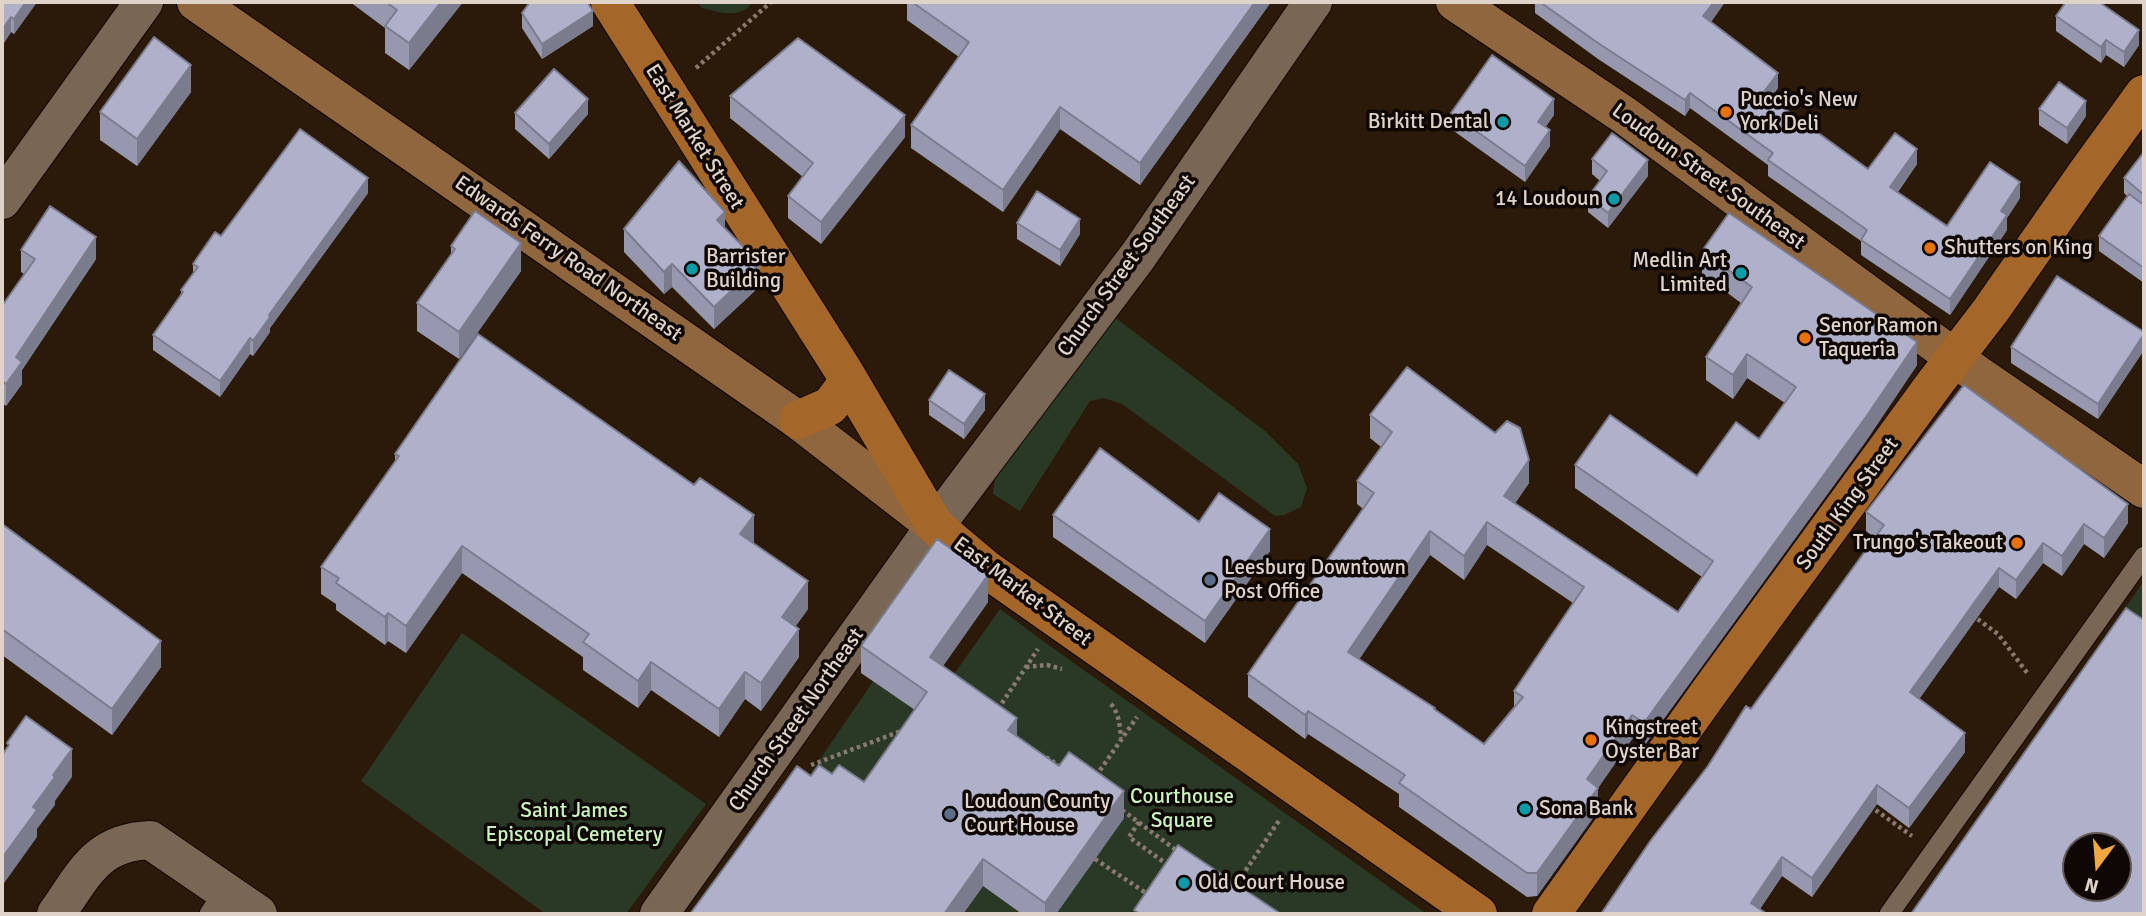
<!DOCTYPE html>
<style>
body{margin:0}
#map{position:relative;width:2146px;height:916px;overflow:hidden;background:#2b1a0a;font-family:Signika,sans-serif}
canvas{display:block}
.frame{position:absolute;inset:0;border:4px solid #e0d4ca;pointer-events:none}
.north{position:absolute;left:2062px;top:832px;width:70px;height:70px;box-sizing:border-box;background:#0e0703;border:2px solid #625953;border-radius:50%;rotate:196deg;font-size:19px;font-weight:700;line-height:28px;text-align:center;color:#e0d4ca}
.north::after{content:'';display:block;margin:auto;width:24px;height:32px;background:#f1a640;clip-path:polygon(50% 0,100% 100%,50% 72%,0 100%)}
</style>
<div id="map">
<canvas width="2146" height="916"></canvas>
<div class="frame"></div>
<div class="north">N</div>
</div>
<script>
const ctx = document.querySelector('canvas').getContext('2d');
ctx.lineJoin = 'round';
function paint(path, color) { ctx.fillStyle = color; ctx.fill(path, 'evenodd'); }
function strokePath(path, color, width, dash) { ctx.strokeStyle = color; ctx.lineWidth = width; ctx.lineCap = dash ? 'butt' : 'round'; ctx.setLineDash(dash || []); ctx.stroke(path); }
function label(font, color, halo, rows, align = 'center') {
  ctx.font = font + ' Signika,sans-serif'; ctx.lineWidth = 7; ctx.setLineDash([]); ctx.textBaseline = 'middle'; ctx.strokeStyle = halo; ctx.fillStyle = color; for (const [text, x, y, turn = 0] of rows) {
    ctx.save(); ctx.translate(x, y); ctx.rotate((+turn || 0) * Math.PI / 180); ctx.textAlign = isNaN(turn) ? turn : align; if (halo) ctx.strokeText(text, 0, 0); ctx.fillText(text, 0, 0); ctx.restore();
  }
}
paint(new Path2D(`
 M697,2H752C742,20 718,12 702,8Z
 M1117,319L1265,431L1298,464L1307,488L1301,507L1284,515L1275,516L1122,404L1104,398L1090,401L1020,511L993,494L995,477L1104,322Z
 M2144,581V636L2118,618Z
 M1000,609L1043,641L1427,914H1056L864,810L797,793L874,680L925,715Z
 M462,633L706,804L626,914H546L361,781Z
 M983,886L1022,914H963Z`), '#2a3826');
const lane = new Path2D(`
 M209,914L224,891
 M1889,914L2144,556`);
const street = new Path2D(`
 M2,200L144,2
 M56,914C84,875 96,842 150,840L258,914
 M659,914L935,526L1138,256L1313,2`);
const secondary = new Path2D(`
 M196,2L798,420L935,526
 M1455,2L1624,115L1978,375L2144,489`);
const primary = new Path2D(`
 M610,2L843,370L935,526L986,569L1478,914
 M798,420L830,406L849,381
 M1551,914L1710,691L1935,383L1991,310L2086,174L2144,94`);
strokePath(lane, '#130500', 21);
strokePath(street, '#130500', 40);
strokePath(secondary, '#130500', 40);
strokePath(primary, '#130500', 40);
strokePath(new Path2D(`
 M696,68L771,2
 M1972,615L1998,634L2028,674
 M1026,667L1047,665L1062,669
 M1111,704C1119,713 1120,727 1121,738
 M998,709L1038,649
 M1046,757L1062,768
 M811,765L904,730
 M1096,776L1137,717
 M1870,806L1912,836
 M1122,810L1180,853
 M1139,822L1129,837L1168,865
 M1095,859L1149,895
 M1234,888L1280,819`), '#897a6d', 4.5, [3.5, 3.5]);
strokePath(lane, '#7a6654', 19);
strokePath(street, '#7a6654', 38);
strokePath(secondary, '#8f663e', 38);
strokePath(primary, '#a46629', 38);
paint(new Path2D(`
 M2,2H37L14,34L11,32L2,46Z
 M350,2H463L409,70L385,53V28Z
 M907,2H1271L1140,185L1060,129L1003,212L911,148V125L959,57L907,20Z
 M1535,2H1725L1711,22L1778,88L1771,98L1868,169L1917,164L1898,192L1947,226L2020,198L2007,218V230L1950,315L1861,255V241L1768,176V165L1690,108L1685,116L1598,59L1535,13Z
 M522,13L593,26L542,59L522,28Z
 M2056,16L2139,45L2124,67L2106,55L2101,63L2056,31Z
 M191,92L137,166L100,140V112Z
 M730,96L905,137L821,244L788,218V196L803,177L730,118Z
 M2039,109L2086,116L2067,144L2039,125Z
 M515,113L588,114L549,159L515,129Z
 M1451,113L1554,115L1545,127L1550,146L1525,182L1451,129Z
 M2144,152V283L2099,251V236L2128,197L2124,193V178Z
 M1592,159L1648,176L1608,228L1588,212V197L1600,181L1592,174Z
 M368,193L270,328V332L253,356L250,354L220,397L153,350V335L181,295V290L193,273V264L221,236Z
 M1017,223L1080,234L1060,266L1017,239Z
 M725,228L760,286L714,329L672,287L664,294L624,252V229Z
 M451,246L521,271L459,359L417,331V303L451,256Z
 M21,250L96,259L22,370V384L6,406L2,403V306L24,274L21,272Z
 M1702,251L1917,365L1866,441L1644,746L1632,739L1598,788V811L1537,896L1527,897L1399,807V794L1308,734L1305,739L1248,697V674L1363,509L1357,504V481L1381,447L1370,438V415L1529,483L1515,503L1678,612L1702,577L1575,488V465L1697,476L1759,439L1785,403L1747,378L1733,399L1706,380V357L1741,303L1702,274ZM1487,545L1573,603L1514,691V707L1484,744L1359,659L1430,555L1464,580Z
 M2144,332V350L2098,419L2011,363V347Z
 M929,400L985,410L964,439L929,415Z
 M395,454L754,543L808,609L795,627L799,657L761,711L745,699L719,737L651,690L638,708L583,670V657L462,573L406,653L388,641L385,645L336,610V604L321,594V567L395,462Z
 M1866,512L2128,523L2104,558L2084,544L2062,576L2043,563L2016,599L1999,587L1919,699L1965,752L1909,828L1877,804L1812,897L1782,876L1760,909L1601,914L1875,538L1866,531Z
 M1053,515L1199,522L1270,551L1205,643L1053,537Z
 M2,524L161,667L112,735L2,655Z
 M988,602L943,666L1017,736L1124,818L1056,914H1022L983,886L963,914H690L811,776L832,774L864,782L915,710L861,673V646Z`), '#9698af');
paint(new Path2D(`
 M26,2H37L14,34V19Z
 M441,2H463L409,70V43Z
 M1255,2H1271L1140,185V163Z
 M1714,2H1725L1703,32V16Z
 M593,11V26L542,59V44Z
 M11,17V32L2,46V30Z
 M2139,30V45L2124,67V52Z
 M2106,40V55L2101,63V47Z
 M191,65V92L137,166V139Z
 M1778,73V88L1763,108V93Z
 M1690,93V108L1685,116V100Z
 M588,99V114L549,159V144Z
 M1554,99V115L1538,138V122Z
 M2086,101V116L2067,144V128Z
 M1060,107V129L1003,212V190Z
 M905,115V137L821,244V222Z
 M1550,130V146L1525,182V166Z
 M1917,149V164L1890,202V187Z
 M1648,160V176L1608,228V213Z
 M368,178V193L270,328V332L253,356V341L269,315Z
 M2020,182V198L2007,218V230L1950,315V299L2001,211Z
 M725,212V234L717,220Z
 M1080,219V234L1060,266V250Z
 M96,237V259L22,370V384L6,406V384L16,357Z
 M521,243V271L459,359V332Z
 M672,264V287L664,294V272Z
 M760,264V286L714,329V307Z
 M2144,334V350L2098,419V404Z
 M250,338V354L220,397V381Z
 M1917,342V365L1866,441L1644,746V723Z
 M1747,354V378L1733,399V375Z
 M985,394V410L964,439V424Z
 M1529,460V483L1504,520V496Z
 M2128,504V523L2104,558V538Z
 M754,515V543L740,534Z
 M1487,522V545L1464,580V556Z
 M2084,524V544L2062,576V556Z
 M1270,529V551L1205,643V621Z
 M1430,531V555L1348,676V652Z
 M2043,543V563L2016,599V580Z
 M462,546V573L406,653V626Z
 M1999,568V587L1910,712V692Z
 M988,575V602L930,684V657Z
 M808,581V609L782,645V617Z
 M388,613V641L385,645V617Z
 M799,629V657L761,711V683Z
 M161,641V667L112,735V709Z
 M651,662V690L638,708V681Z
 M745,672V699L719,737V709Z
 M1308,711V734L1305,739V715Z
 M1632,715V739L1598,788V811L1537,896V873L1587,779Z
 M1017,718V745L1008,730Z
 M1965,733V752L1909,828V808Z
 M72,749V777L55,801V805L37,829V837L2,886V858L53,775Z
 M1877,785V804L1812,897V878Z
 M1124,791V818L1056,914H1045V903Z
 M1782,857V876L1756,914L1751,903Z
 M983,859V886L963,914H944Z`), '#7a7c8e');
const building = new Path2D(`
 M2,2H26L14,19L11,17L2,30Z
 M386,2H441L409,43L385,26L397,10Z
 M530,2H587L593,11L542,44L522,13Z
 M912,2H1255L1140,163L1060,107L1003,190L911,125L969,42Z
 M1540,2H1714L1703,16L1778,73L1763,93L1868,169L1895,133L1917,149L1890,187L1947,226L1990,162L2020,182L2001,211L2007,215L1950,299L1861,240L1867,230L1768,160L1773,153L1690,93L1685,100L1598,43Z
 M2066,2H2099L2139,30L2124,52L2106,40L2101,47L2056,16Z
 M154,37L191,65L137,139L100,112Z
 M798,38L905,115L821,222L788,196L813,163L730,96Z
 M1492,55L1554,99L1538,122L1550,130L1525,166L1451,113Z
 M554,69L588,99L549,144L515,113Z
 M2059,82L2086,101L2067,128L2039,109Z
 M300,129L368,178L269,315L270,317L253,341L250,338L220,381L153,335L183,292L181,290L198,267L193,264L215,232L221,236Z
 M1612,133L1648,160L1608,213L1588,197L1607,171L1592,159Z
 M2144,152V195L2124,178Z
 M679,161L725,212L717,220L760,264L714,307L672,264L664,272L624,229Z
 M1037,191L1080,219L1060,250L1017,223Z
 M2129,194L2144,205V268L2099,236Z
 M50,206L96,237L16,357L22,362L6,384L2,381V306L35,259L21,250Z
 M475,211L521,243L459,332L417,303L455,249L451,246Z
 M1729,213L1917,342L1866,417L1644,723L1632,715L1587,779L1598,788L1537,873H1527L1399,783L1405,775L1308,711L1305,715L1248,674L1374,493L1357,481L1392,432L1370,415L1407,367L1495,433L1507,421L1520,428L1529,460L1504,496L1678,612L1713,561L1575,465L1610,415L1697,476L1736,422L1759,439L1796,387L1747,354L1733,375L1706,357L1752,287L1702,251ZM1487,522L1584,587L1514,691L1523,697L1484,744L1434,709L1435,708L1348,652L1430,531L1464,556Z
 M2057,276L2144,332V334L2098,404L2011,347Z
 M478,334L694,485L700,478L754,515L740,534L808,581L782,617L799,629L761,683L745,672L719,709L651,662L638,681L583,642L589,634L462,546L406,626L388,613L385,617L336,583L339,578L321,567L399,456L395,454Z
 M949,370L985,394L964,424L929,400Z
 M1964,385L2128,504L2104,538L2084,524L2062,556L2043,543L2016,580L1999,568L1949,638L1910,692L1965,733L1909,808L1877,785L1812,878L1782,857L1751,903L1767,914H1601L1651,840L1708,766L1746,706L1751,709L1884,525L1866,512Z
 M1100,448L1199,522L1219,493L1270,529L1205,621L1053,515Z
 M2,524L161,641L112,709L2,629Z
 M937,539L988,575L930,657L1017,718L1008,730L1059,766L1069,752L1124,791L1045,903L983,859L944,914H690L740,846L797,766L811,776L819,765L832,774L839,765L864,782L927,692L861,646Z
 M2126,608L2144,620V914H1911ZM2076,846H2118V888H2076Z
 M26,716L72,749L53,775L55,777L33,807L37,810L2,858V755L9,745L7,743Z
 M1178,845L1281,914H1140L1134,910Z`);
paint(building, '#afb1cb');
strokePath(building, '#7a7c8e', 2);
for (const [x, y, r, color] of [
 [1726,112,7,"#e8710a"],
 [1503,122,7,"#0f9aa8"],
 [1614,199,7,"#0f9aa8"],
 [1930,248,7,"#e8710a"],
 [692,269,7,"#0f9aa8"],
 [1741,273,7,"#0f9aa8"],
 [1805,338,7,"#e8710a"],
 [2017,543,7,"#e8710a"],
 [1210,580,7,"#5c6f8a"],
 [1591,740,7,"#e8710a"],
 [1525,809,7,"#0f9aa8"],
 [950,814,7,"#5c6f8a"],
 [1184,883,7,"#0f9aa8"]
]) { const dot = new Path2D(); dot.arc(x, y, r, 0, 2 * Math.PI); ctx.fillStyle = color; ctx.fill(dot); strokePath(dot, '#0e0703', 2.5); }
label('21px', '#e0d4ca', '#0e0703', [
 ["Puccio's New",1740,100],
 ["York Deli",1740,124],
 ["Birkitt Dental",1489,122,"right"],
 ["14 Loudoun",1600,199,"right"],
 ["Shutters on King",1944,248],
 ["Barrister",706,257],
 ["Building",706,281],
 ["Medlin Art",1727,261,"right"],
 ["Limited",1727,285,"right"],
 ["Senor Ramon",1819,326],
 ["Taqueria",1819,350],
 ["Trungo's Takeout",2003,543,"right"],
 ["Leesburg Downtown",1224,568],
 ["Post Office",1224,592],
 ["Kingstreet",1605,728],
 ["Oyster Bar",1605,752],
 ["Loudoun County",964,802],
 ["Court House",964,826],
 ["Sona Bank",1539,809],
 ["Old Court House",1198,883]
], 'left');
label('21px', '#e0d4ca', '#0e0703', [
 ["East Market Street",694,137,58],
 ["Loudoun Street Southeast",1708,177,36],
 ["Edwards Ferry Road Northeast",568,259,35],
 ["Church Street Southeast",1127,266,-54],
 ["South King Street",1848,504,-54],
 ["East Market Street",1022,592,37],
 ["Church Street Northeast",797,720,-55]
]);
label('21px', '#caf2bd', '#0e0703', [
 ["Courthouse",1182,797],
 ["Square",1182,821],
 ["Saint James",574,811],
 ["Episcopal Cemetery",574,835]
]);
</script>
